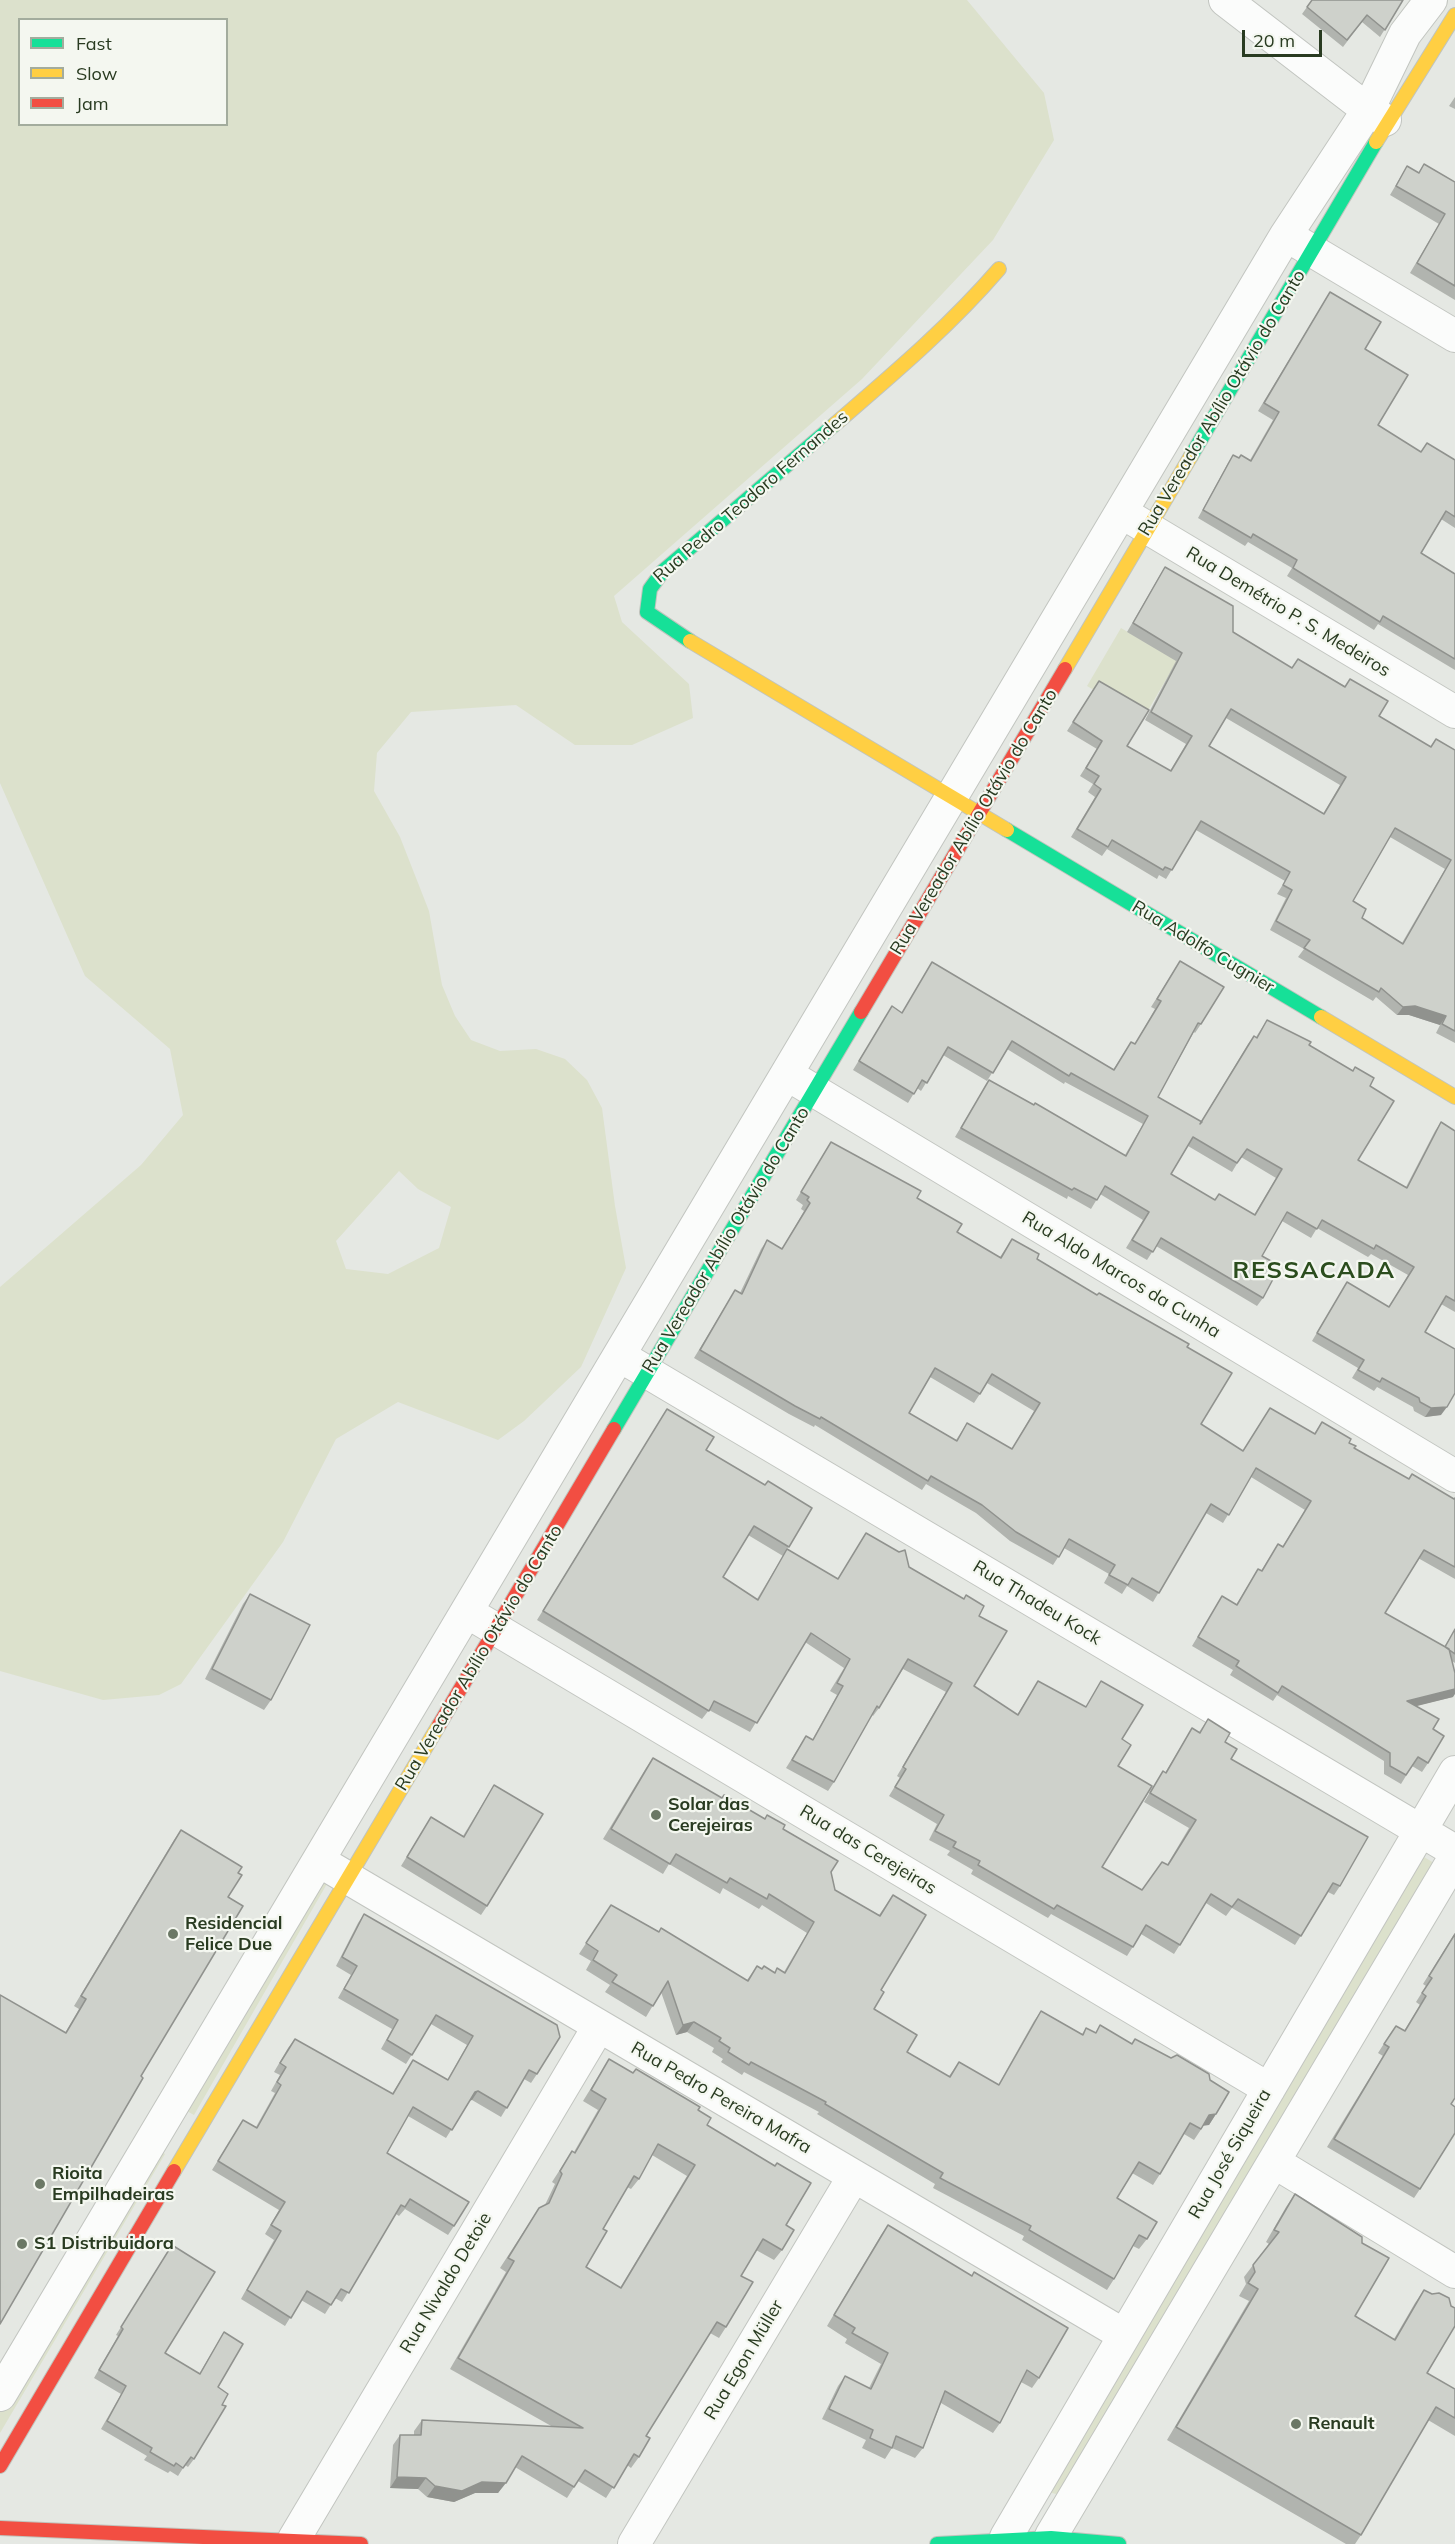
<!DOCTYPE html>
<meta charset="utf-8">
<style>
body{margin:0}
#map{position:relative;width:1455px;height:2544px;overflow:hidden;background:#e5e8e3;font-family:Mulish,sans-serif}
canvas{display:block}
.legend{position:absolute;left:18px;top:18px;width:210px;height:108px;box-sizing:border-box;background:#f4f7f0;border:2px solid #a3ac9d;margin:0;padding:8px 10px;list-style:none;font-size:18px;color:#293b21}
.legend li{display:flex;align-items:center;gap:12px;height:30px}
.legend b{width:30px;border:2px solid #a3ac9d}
.scale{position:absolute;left:1242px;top:30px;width:80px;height:27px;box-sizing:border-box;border:3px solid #293b21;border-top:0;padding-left:8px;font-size:18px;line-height:21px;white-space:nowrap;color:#293b21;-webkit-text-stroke:4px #f4f7f0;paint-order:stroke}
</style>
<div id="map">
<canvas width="1455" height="2544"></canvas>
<ul class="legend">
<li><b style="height:8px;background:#16e098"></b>Fast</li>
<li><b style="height:8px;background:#ffcf43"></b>Slow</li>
<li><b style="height:8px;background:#f24e42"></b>Jam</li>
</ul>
<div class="scale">20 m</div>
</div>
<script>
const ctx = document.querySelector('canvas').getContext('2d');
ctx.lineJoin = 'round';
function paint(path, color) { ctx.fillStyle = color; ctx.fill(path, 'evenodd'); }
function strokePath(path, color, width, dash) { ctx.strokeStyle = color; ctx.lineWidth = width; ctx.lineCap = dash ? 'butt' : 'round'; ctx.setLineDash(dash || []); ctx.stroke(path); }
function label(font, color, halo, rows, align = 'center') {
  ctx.font = font + ' Mulish,sans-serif'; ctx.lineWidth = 4.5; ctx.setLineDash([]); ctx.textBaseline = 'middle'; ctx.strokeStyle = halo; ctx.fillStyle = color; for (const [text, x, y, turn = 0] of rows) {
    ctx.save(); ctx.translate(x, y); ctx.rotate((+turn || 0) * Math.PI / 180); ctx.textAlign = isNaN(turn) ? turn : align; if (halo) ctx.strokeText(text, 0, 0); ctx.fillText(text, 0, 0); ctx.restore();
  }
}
paint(new Path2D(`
 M0,0H967L1044,93L1054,140L993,240L862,379L614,596L622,622L689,684L693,718L632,745H575L516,705L411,712L377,753L374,791L400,837L429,911L442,985L455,1016L471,1040L500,1051L536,1049L565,1059L587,1080L602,1108L615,1206L626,1268L581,1367L524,1421L498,1440L398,1402L336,1439L283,1542L181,1684L159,1695L103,1700L0,1671V1287L141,1165L183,1115L170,1049L85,976L0,783ZM20,20H226V124H20ZM399,1171L418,1189L451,1207L439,1248L388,1274L346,1269L336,1241Z
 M1121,628L1177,661L1143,719L1087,686Z
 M1419,1854L1439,1866L1064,2496L1044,2491Z
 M319,1879L328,1882L194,2115L185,2110Z
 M155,2148L165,2154L0,2433V2411Z`), '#dce1cc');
const street = new Path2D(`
 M1225,0L1368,110L1385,120
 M1289,237L1455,336
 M1126,515L1455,712
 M793,1078L1455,1476
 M625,1359L1455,1851
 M472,1615L1269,2089
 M326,1865L1124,2335
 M1274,2162L1455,2272
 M0,2395L1286,235L1368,110L1405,34L1431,0
 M1051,2536L1455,1857
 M1006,2537L1455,1772
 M294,2539L599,2026
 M634,2544L854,2176`);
const fast = new Path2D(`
 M1191,456L1376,142
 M690,641L647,612L650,589L663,571L834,425
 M1007,830L1321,1017
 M614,1429L861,1012
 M937,2544L1051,2538L1119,2544`);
const slow = new Path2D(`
 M1376,142L1455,15
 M834,425C892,375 949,327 999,269
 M690,641L1007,830
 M1065,669L1191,456
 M1321,1017L1455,1097
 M174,2171L439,1725`);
const jam = new Path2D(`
 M861,1012L1065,669
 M439,1725L614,1429
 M0,2466L174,2171
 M0,2528L361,2544`);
strokePath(street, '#c2c5c0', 34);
strokePath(fast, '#c0c4bd', 16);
strokePath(slow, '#c0c4bd', 16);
strokePath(jam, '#c0c4bd', 16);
strokePath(street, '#fbfcfb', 32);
strokePath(fast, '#16e098', 14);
strokePath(slow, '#ffcf43', 14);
strokePath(jam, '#f24e42', 14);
paint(new Path2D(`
 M1312,0H1403L1380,37L1362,22L1343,47L1302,14Z
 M1455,97V109L1449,106Z
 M1424,164L1455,182V300L1410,273L1439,224L1390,195L1407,166L1418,173Z
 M1330,292L1365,349L1378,425L1421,452L1427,443L1455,460V528L1441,519L1421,553L1455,574V670L1378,624L1374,630L1287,576L1292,568L1248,542L1245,546L1198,518L1228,463L1233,455L1239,458L1250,460L1273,420L1258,411Z
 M1165,567L1233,632L1292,668L1298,659L1345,686L1350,679L1379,716L1430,747L1436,739L1455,750V1043L1436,1033L1440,1025L1409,1015H1397L1376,997L1373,1001L1298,957L1304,949L1270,930L1286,898L1277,894L1285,881L1196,830L1166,879L1159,875L1157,879L1107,849L1102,856L1071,837L1095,797L1088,792L1093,784L1080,776L1097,749L1067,731L1099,681L1127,746L1170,771L1186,744L1145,720L1176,661L1127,632L1160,575ZM1226,718L1340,785L1323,814L1209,746ZM1390,837L1445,869L1402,943L1362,918L1353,901Z
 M1180,961L1201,1024L1195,1033L1194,1032L1158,1097L1201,1122L1248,1044L1254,1036L1256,1037L1267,1020L1309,1045L1370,1086L1358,1160L1406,1187L1435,1131L1441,1122L1455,1131V1312L1441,1304L1425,1332L1441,1415L1425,1417L1414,1411L1413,1407L1377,1387L1374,1391L1352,1378L1358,1368L1312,1341L1347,1282L1389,1307L1408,1275L1371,1254L1368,1257L1317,1228L1311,1238L1282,1221L1262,1256L1263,1298L1257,1306L1156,1246L1147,1260L1126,1248L1143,1220L1100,1194L1091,1209L1068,1196L1067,1199L955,1137L989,1080L1125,1155L1143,1124L1065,1082L1064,1084L1007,1049L987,1081L943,1055L921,1091L917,1088L908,1103L853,1070L892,1006L902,1013L932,962L1113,1070L1131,1042L1135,1044L1155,1009L1151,1007ZM1188,1146L1232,1172L1241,1157L1276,1178L1254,1215L1219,1194L1215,1200L1171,1174Z
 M831,1142L917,1198L957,1232L1000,1257L1012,1239L1037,1259L1097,1295L1187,1347L1201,1424L1243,1451L1270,1408L1314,1434L1322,1422L1349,1443L1354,1448L1408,1479L1454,1499L1455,1497V1579L1418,1558L1385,1613L1444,1647L1455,1629V1663L1452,1661L1453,1697L1415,1706L1433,1729L1428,1763L1422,1772L1412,1766L1401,1784L1384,1774V1761L1277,1695L1273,1701L1230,1675L1233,1670L1192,1646L1222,1596L1236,1605L1258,1569L1261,1571L1278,1544L1283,1546L1305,1510L1251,1477L1223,1523L1206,1513L1153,1602L1127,1586L1122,1594L1104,1583L1109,1574L1064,1548L1053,1565L1010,1541L976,1513L926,1484L922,1490L815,1425L814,1427L789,1414L694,1358L735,1290L740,1293L761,1249L767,1240L782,1249L804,1211L801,1209L803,1205L796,1200ZM930,1377L974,1403L987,1383L1034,1411L1012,1449L967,1423L956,1440L909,1413Z
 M667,1409L706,1450L765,1485L812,1508L787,1549L838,1579L866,1533L909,1567L979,1616L974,1686L1017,1715L1038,1681L1086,1707L1101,1681L1122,1739L1102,1867L1142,1890L1167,1865L1189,1828L1144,1802L1163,1771L1165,1773L1192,1728L1199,1732L1208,1719L1225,1742L1231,1759L1340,1886L1334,1895L1328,1892L1295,1945L1232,1908L1226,1916L1206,1903L1174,1954L1141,1934L1127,1956L1051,1914L1048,1918L971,1874L973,1870L947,1855L950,1851L929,1840L937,1824L889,1796L900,1778L897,1776L946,1692L903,1669L879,1708L873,1716L872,1715L834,1782L828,1791L786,1768L806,1736L812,1740L837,1695L830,1691L844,1668L805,1642L750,1732L709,1710L702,1719L537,1620ZM748,1535L783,1556L757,1599L723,1577Z
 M250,1594L271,1700L264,1710L205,1679L243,1604Z
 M653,1758L722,1798L783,1829L831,1872L835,1890L879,1915L893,1895L881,1990L874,2009L907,2052L949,2076L959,2062L998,2085L1034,2021L1041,2011L1082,2034L1086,2028L1095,2033L1100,2025L1216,2114L1209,2125H1204L1194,2140L1184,2134L1160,2174L1153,2185L1132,2173L1117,2198L1147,2239L1139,2249L1133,2246L1114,2279L1107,2290L1022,2240L1024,2236L933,2188L935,2184L817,2114L819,2112L744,2072L742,2075L721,2062L723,2059L712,2052L714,2048L687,2032L676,2035L661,1992L646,2017L605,1992L610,1985L586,1970L591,1961L579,1954L611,1905L747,1980L757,1966L762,1969L775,1972H784L807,1933L762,1905L759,1909L723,1888L720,1894L669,1864L663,1874L603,1839L646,1768Z
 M494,1785L487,1906L481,1915L401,1866L431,1817L463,1836Z
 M181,1830L238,1873L228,1897L141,2076L65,2033L79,2009L74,2006L174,1840Z
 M364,1914L537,2074L531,2083L524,2079L501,2117L472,2100H470L446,2138L408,2116L387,2153L454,2226L448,2235L405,2209L399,2216L396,2214L342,2302L335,2298L325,2314L301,2300L285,2326L241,2299L274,2240L265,2234L279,2210L212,2170L243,2120L256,2127L275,2093L271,2091L280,2075L274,2072L288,2048L295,2039L392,2094L413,2060L447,2080L467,2045L431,2024L406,2064L381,2049L392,2029L338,1998L351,1975L336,1966L358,1923Z
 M1455,1933V2098L1451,2104L1420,2189L1414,2198L1327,2147L1383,2056L1378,2053L1390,2034L1396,2026L1404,2031L1420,2005L1416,2002L1426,1986L1423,1984Z
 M609,2059L698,2110L707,2125L786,2225L782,2250L774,2260L756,2250L741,2276L726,2327L719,2338L710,2333L646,2436L639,2457L631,2468L627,2465L606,2498L578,2481L567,2498L515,2467L498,2493H475L454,2502L427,2497L418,2489L390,2488L393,2445L400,2435H414V2431L422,2420L553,2427L450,2369L506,2272L500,2268L539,2208L545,2205L555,2184L552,2182L572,2151L574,2152L598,2110L583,2101ZM652,2155L687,2176L620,2288L586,2267L603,2229L627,2187L631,2189L639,2179Z
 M1295,2194L1355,2316L1394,2339L1415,2303L1424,2290L1427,2373L1455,2389V2436L1428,2420L1361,2535L1355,2544H1346L1167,2440L1249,2301L1239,2296L1246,2284L1244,2277L1269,2244L1266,2242L1286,2207Z
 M888,2225L1039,2378L1032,2388L1021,2382L1000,2423L993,2433L941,2403L923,2448L915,2458L892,2448L885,2459L862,2448L866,2440L822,2419L838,2386L845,2376L869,2388L881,2364L845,2343L847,2339L827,2326L881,2235Z
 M172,2245L165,2353L199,2374L224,2332L218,2387L194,2459L188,2467L185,2465L178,2476L170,2471L168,2473L144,2460L147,2456L101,2429L121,2394L94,2378L118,2336L116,2335Z`), '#b1b4af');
paint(new Path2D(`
 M1415,1006L1446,1016L1440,1025L1409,1015H1397L1403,1007Z
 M1447,1407L1441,1415L1425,1417L1431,1408Z
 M1455,1689V1694L1453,1697L1401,1710L1407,1701Z
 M694,2022L687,2032L676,2035L683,2025Z
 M478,2091L472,2100L469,2101L475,2092Z
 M1216,2114L1209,2125L1202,2126L1209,2115Z
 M397,2477L426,2478L418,2489L390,2488Z
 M482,2482L506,2483L498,2493H475L454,2502L427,2497L435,2486Z`), '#90928e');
const building = new Path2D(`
 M1312,0H1403L1385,30L1367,15L1347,40L1307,7Z
 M1424,164L1455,182V286L1417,263L1445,214L1396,186L1407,166L1419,173Z
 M1330,292L1381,322L1365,349L1408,375L1378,425L1421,452L1427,443L1455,460V517L1446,511L1421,553L1455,574V659L1383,616L1380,622L1293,568L1297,560L1253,534L1251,538L1203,510L1233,455L1239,458L1241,455L1251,461L1279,412L1264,403Z
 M1165,567L1233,606V632L1292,668L1298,659L1345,687L1350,679L1388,701L1379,716L1431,747L1436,739L1455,750V1031L1442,1024L1446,1016L1415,1006L1403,1007L1381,988L1379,992L1304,948L1310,940L1276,921L1292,890L1283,885L1290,872L1201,821L1172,870L1165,867L1163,870L1112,840L1108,847L1077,829L1101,789L1094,784L1099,776L1086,768L1102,741L1073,722L1099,681L1149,710L1127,746L1171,771L1192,736L1151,712L1182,653L1133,623ZM1231,709L1346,777L1324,814L1209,746ZM1395,828L1451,860L1403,944L1362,918L1366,909L1353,901Z
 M1180,961L1224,987L1201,1024L1198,1023L1158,1097L1202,1122L1200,1124L1254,1036L1257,1038L1267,1020L1311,1042L1309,1045L1353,1071L1355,1067L1374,1078L1370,1086L1394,1101L1358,1160L1407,1188L1441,1122L1455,1131V1301L1446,1296L1425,1332L1455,1349V1393L1447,1407L1431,1408L1420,1402L1419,1398L1382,1378L1380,1382L1358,1370L1364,1360L1317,1333L1347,1282L1389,1307L1414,1267L1376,1245L1374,1249L1322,1220L1317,1229L1287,1212L1262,1256L1280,1266L1263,1298L1161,1238L1153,1252L1132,1240L1149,1212L1105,1186L1097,1200L1074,1188L1072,1190L961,1128L989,1080L1034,1105L1035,1103L1126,1156L1148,1116L1071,1073L1069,1076L1012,1041L993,1073L948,1047L927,1083L922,1080L914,1094L859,1061L892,1006L902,1013L932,962L1114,1070L1131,1042L1135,1044L1161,1001L1157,999ZM1193,1137L1237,1163L1247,1149L1282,1169L1255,1215L1219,1194L1215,1200L1171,1174Z
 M831,1142L921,1191L917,1198L962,1224L957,1232L1001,1258L1012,1239L1039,1254L1037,1259L1097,1295L1099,1293L1189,1344L1187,1347L1232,1373L1201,1424L1243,1451L1270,1408L1315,1434L1322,1422L1351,1439L1349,1443L1356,1446L1354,1448L1409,1479L1412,1474L1454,1499L1455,1498V1567L1424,1550L1385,1613L1449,1649L1455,1673V1689L1407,1701L1439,1719L1433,1729L1444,1736L1428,1763L1418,1757L1406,1775L1390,1766V1753L1282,1686L1278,1693L1236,1666L1239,1661L1198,1637L1222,1596L1237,1605L1258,1569L1262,1571L1278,1544L1283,1547L1311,1501L1256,1468L1229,1515L1211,1504L1159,1593L1132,1578L1128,1585L1109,1575L1115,1565L1069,1539L1059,1557L1016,1532L982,1505L931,1476L928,1481L821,1417L820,1419L795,1406L700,1350L735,1290L742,1294L767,1240L782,1249L810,1203L807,1200L809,1197L801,1192ZM935,1368L980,1394L992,1374L1040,1403L1012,1449L967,1423L957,1441L909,1413Z
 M667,1409L714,1437L706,1450L765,1485L768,1481L812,1508L789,1547L754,1526L723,1577L758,1600L787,1549L838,1579L866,1533L899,1552L905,1550L909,1567L964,1599L966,1595L984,1606L979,1616L1007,1631L974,1686L1018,1715L1038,1681L1086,1707L1101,1681L1143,1705L1122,1739L1131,1745L1118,1766L1152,1786L1102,1867L1142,1890L1162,1862L1168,1865L1196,1820L1150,1793L1163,1771L1166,1773L1192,1728L1200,1733L1208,1719L1230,1733L1225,1742L1237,1749L1231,1759L1368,1837L1340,1886L1333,1883L1301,1936L1238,1899L1232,1907L1211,1894L1180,1945L1146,1925L1133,1947L1057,1905L1054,1909L978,1865L980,1861L953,1847L956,1842L935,1831L944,1815L895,1787L906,1769L903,1767L952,1683L908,1659L879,1708L877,1706L834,1782L792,1760L806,1736L813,1740L843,1686L837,1683L850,1659L811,1633L757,1723L714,1701L709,1711L543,1611Z
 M250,1594L310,1625L271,1700L212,1669Z
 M1455,1629V1654L1445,1647Z
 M653,1758L722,1798L724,1795L765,1819L767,1815L785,1825L783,1829L838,1861L831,1872L835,1890L880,1916L893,1895L926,1915L881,1990L884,1992L874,2009L917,2035L907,2052L950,2077L959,2062L999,2085L1041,2011L1083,2035L1086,2028L1096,2033L1100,2025L1132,2044L1135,2039L1171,2058L1177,2055L1209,2074L1210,2080L1229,2092L1216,2114L1209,2115L1201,2129L1190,2123L1160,2174L1139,2162L1117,2198L1157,2222L1147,2239L1139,2235L1114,2279L1029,2230L1031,2226L940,2178L943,2173L825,2104L826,2102L751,2062L749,2065L728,2052L730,2048L719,2041L721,2038L694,2022L683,2025L668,1981L653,2006L612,1982L617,1975L593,1960L598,1951L586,1943L611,1905L659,1932L661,1928L748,1981L757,1966L762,1969L764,1966L775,1973L777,1968L785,1973L814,1922L769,1894L767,1899L730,1878L727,1883L676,1854L670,1864L611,1829Z
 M494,1785L543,1814L487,1906L407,1857L431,1817L464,1837Z
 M181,1830L242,1867L238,1873L242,1875L228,1897L243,1906L141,2076L143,2078L0,2324V1995L66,2033L86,1999L81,1996Z
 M364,1914L557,2025L560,2037L537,2074L529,2070L507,2108L478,2091L475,2092L452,2130L413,2107L387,2153L469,2202L454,2226L410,2199L405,2207L401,2205L349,2293L341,2289L331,2305L307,2291L291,2318L247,2290L281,2231L271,2225L285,2202L218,2161L243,2120L257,2128L281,2085L277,2082L286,2067L280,2063L295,2039L393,2094L413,2060L448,2080L473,2036L436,2015L412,2055L387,2040L398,2020L344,1989L357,1966L342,1957Z
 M1455,1934V2098L1451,2104L1455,2107V2133L1420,2189L1334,2139L1389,2047L1384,2044L1396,2026L1405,2031L1426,1996L1422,1993L1432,1978L1429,1976Z
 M609,2059L633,2073L636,2069L700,2107L698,2110L711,2118L707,2125L775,2166L777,2163L811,2183L786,2225L794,2230L782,2250L763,2239L741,2276L753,2282L726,2327L717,2322L646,2436L650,2438L639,2457L634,2454L614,2488L585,2470L574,2487L522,2456L506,2483L482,2482L462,2491L435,2486L426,2478L397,2477L400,2435H421L422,2420L583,2428L458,2358L514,2261L508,2258L539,2208L549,2203L562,2174L560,2171L572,2151L575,2153L606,2099L591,2090ZM658,2144L695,2165L621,2288L586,2267L607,2231L603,2229L634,2176L639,2179Z
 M1295,2194L1362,2237V2243L1389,2258L1355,2316L1395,2340L1424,2290L1432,2294L1439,2293L1449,2298L1451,2306L1455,2308V2326L1427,2373L1455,2389V2418L1436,2407L1361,2535L1176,2427L1258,2289L1248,2283L1255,2272L1253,2265L1279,2232L1274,2230Z
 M888,2225L972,2276L974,2272L1068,2328L1039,2378L1027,2370L1000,2423L945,2391L923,2448L896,2436L892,2448L870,2438L873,2430L829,2409L845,2376L871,2389L888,2353L852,2333L855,2328L834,2315Z
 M172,2245L215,2272L165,2353L200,2374L224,2332L243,2344L218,2387L228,2394L222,2405L226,2406L194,2459L191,2457L183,2468L176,2463L174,2466L150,2452L152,2448L107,2421L126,2386L99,2370L123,2329L121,2327Z`);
paint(building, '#ced1cb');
strokePath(building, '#90928e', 1.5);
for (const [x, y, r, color] of [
 [656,1815,6,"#6b7865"],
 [173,1934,6,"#6b7865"],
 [40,2184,6,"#6b7865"],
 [22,2244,6,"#6b7865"],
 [1296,2424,6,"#6b7865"]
]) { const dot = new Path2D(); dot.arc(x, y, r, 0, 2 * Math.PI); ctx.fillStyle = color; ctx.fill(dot); strokePath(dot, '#f4f7f0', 2); }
label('18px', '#293b21', '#f4f7f0', [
 ["Rua Vereador Abílio Otávio do Canto",1222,403,-59],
 ["Rua Pedro Teodoro Fernandes",751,497,-41],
 ["Rua Demétrio P. S. Medeiros",1288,612,31],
 ["Rua Vereador Abílio Otávio do Canto",974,822,-59],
 ["Rua Adolfo Cugnier",1203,947,31],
 ["Rua Vereador Abílio Otávio do Canto",726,1240,-59],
 ["Rua Aldo Marcos da Cunha",1121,1275,31],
 ["Rua Thadeu Kock",1037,1603,31],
 ["Rua Vereador Abílio Otávio do Canto",479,1658,-59],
 ["Rua das Cerejeiras",868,1850,31],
 ["Rua Pedro Pereira Mafra",721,2098,30],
 ["Rua José Siqueira",1230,2154,-60],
 ["Rua Nivaldo Detoie",446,2283,-59],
 ["Rua Egon Müller",744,2360,-59]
]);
label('bold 18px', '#293b21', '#f4f7f0', [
 ["Solar das",668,1805],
 ["Cerejeiras",668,1826],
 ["Residencial",185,1924],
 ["Felice Due",185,1945],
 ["Rioita",52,2174],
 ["Empilhadeiras",52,2195],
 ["S1 Distribuidora",34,2244],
 ["Renault",1308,2424]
], 'left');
ctx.letterSpacing = '1.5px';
label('bold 24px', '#2b4d1d', '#f4f7f0', [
 ["RESSACADA",1314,1271]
]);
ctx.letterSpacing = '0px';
</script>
